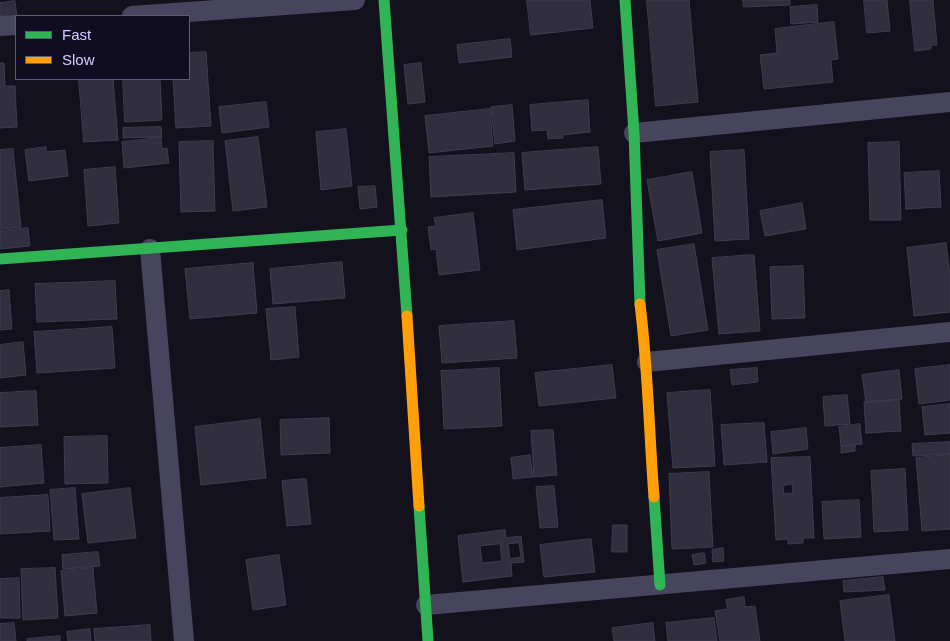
<!DOCTYPE html>
<style>
body{margin:0}
#map{position:relative;width:950px;height:641px;overflow:hidden;background:#13111c;font-family:Helvetica,sans-serif}
canvas{display:block}
.legend{position:absolute;left:15px;top:15px;width:175px;height:65px;box-sizing:border-box;background:#100c21;border:1px solid #5e597a;margin:0;padding:6px 9px;list-style:none;font-size:15px;color:#d2cdff}
.legend li{display:flex;align-items:center;gap:10px;height:25px}
.legend b{width:25px;border:1px solid #5e597a}
</style>
<div id="map">
<canvas width="950" height="641"></canvas>
<ul class="legend">
<li><b style="height:6px;background:#30b455"></b>Fast</li>
<li><b style="height:6px;background:#ff9f0a"></b>Slow</li>
</ul>
</div>
<script>
const ctx = document.querySelector('canvas').getContext('2d');
ctx.lineJoin = 'round';
function paint(path, color) { ctx.fillStyle = color; ctx.fill(path, 'evenodd'); }
function strokePath(path, color, width, dash) { ctx.strokeStyle = color; ctx.lineWidth = width; ctx.lineCap = dash ? 'butt' : 'round'; ctx.setLineDash(dash || []); ctx.stroke(path); }
const building = new Path2D(`
 M527,0H590L593,28L531,35Z
 M647,0H689L698,102L656,106Z
 M743,0H790V5L744,7Z
 M864,0H887L890,31L867,33Z
 M910,0H933L937,45H931V49L915,51Z
 M15,1L17,16L0,21V3Z
 M817,5L818,22L791,24L790,7Z
 M834,22L838,59L831,60L833,82L764,89L760,55L777,53L775,29Z
 M510,39L512,57L459,63L457,45Z
 M206,52L211,126L176,128L173,79H189V53Z
 M0,63H4L5,86H15L17,127L0,128Z
 M421,63L425,102L408,104L404,65Z
 M79,79H113L118,140L84,142Z
 M123,79H160L162,120L125,122Z
 M588,100L590,132L563,135V138L548,139L547,130L532,131L530,105Z
 M266,102L269,127L222,133L219,107Z
 M512,105L515,141L495,144L491,107Z
 M490,109L493,146L429,153L425,116Z
 M161,127L162,137L123,138V128Z
 M346,129L352,186L321,190L316,132Z
 M258,137L267,207L233,211L225,141Z
 M161,138L162,149L167,148L169,163L124,168L122,142Z
 M213,141L215,211L181,212L179,142Z
 M899,142L901,220H870L868,143Z
 M46,147V152L65,150L68,176L29,181L25,150Z
 M598,147L601,184L525,190L522,153Z
 M13,149L21,227L0,229V150Z
 M744,150L749,239L715,241L710,152Z
 M514,153L516,192L431,197L429,157Z
 M115,167L119,223L88,226L84,170Z
 M939,171L941,207L906,209L904,173Z
 M692,172L702,233L658,241L647,180Z
 M375,186L377,207L360,209L358,187Z
 M602,200L606,238L517,250L513,210Z
 M802,203L806,229L765,236L760,211Z
 M473,213L480,270L439,275L436,249L431,250L428,227L436,226L434,218Z
 M28,228L30,246L0,249V231Z
 M946,243L950,276V312L914,316L907,248Z
 M694,244L708,330L671,336L657,250Z
 M754,255L760,331L719,334L712,258Z
 M342,262L345,298L273,304L270,269Z
 M253,263L257,313L190,319L185,269Z
 M803,266L805,318L772,319L770,267Z
 M115,281L117,319L37,322L35,284Z
 M9,290L12,329L0,330V291Z
 M295,307L299,357L271,360L266,309Z
 M514,321L517,358L442,363L439,326Z
 M112,327L115,368L37,373L34,332Z
 M23,342L26,375L0,378V345Z
 M612,365L616,398L539,406L535,373Z
 M950,365V400L919,404L915,369Z
 M499,368L502,426L444,429L441,371Z
 M757,368L758,382L732,385L730,370Z
 M899,370L902,399L866,403L862,375Z
 M710,390L715,466L673,468L667,393Z
 M36,391L38,425L0,427V393Z
 M847,395L850,424L825,426L823,397Z
 M899,400L901,431L866,433L864,402Z
 M950,404V433L925,435L922,407Z
 M329,418L330,453L281,455L280,420Z
 M260,419L266,478L201,485L195,427Z
 M764,423L767,462L724,465L721,425Z
 M860,424L862,444L841,446L839,427Z
 M806,428L808,449L773,454L771,432Z
 M553,430L557,475L534,477L531,431Z
 M107,436L108,483L65,484L64,437Z
 M950,442V454L913,456L912,444Z
 M41,445L44,483L0,487V448Z
 M855,445V451L841,453V447Z
 M530,455L533,477L513,479L511,458Z
 M950,455V529L922,531L916,458Z
 M810,457L814,538H803V543L788,544V539L776,540L771,458ZM792,484L793,493L784,494L783,486Z
 M905,469L908,530L874,532L871,471Z
 M709,472L713,547L672,549L669,474Z
 M306,479L311,524L287,526L282,481Z
 M554,486L558,527L540,528L536,487Z
 M75,488L79,539L54,540L50,490Z
 M130,488L136,538L88,543L82,494Z
 M48,495L50,531L0,534V498Z
 M859,500L861,537L824,539L822,502Z
 M613,525H627V552H612Z
 M505,530L506,538L521,536L524,562L511,563L512,576L463,582L458,536ZM519,543L521,557L510,559L508,544ZM500,544L502,561L482,563L480,546Z
 M591,539L595,572L544,577L540,545Z
 M723,548L724,561L713,562L712,550Z
 M98,552L100,566L63,569L62,555Z
 M704,553L706,563L694,565L692,555Z
 M279,555L286,605L253,610L246,560Z
 M55,568L58,618L23,620L21,569Z
 M93,568L97,613L65,616L61,571Z
 M883,577L885,590L844,592L843,581Z
 M19,578L20,618H0V579Z
 M889,595L895,641H845L840,601Z
 M744,597L745,607L755,606L760,641H720L715,611L728,609L726,600Z
 M714,618L717,641H668L666,623Z
 M14,623L16,641H0V624Z
 M653,623L655,641H614L612,628Z
 M150,625L151,641H95L94,629Z
 M90,629L91,641H68L67,632Z
 M60,636V641H27V639Z`);
paint(building, '#312f3e');
strokePath(building, '#3e3b50', 1);
strokePath(new Path2D(`
 M132,16L355,0
 M0,26L16,25
 M634,133L950,102
 M150,249L184,641
 M647,362L950,332
 M426,605L950,559`), '#46455d', 20);
strokePath(new Path2D(`
 M384,0L407,316
 M625,0L634,133L640,304
 M0,259L402,230
 M654,497L660,585
 M419,506L428,641`), '#30b455', 11);
strokePath(new Path2D(`
 M640,304C648,368 649,432 654,497
 M407,316L419,506`), '#ff9f0a', 11);
</script>
